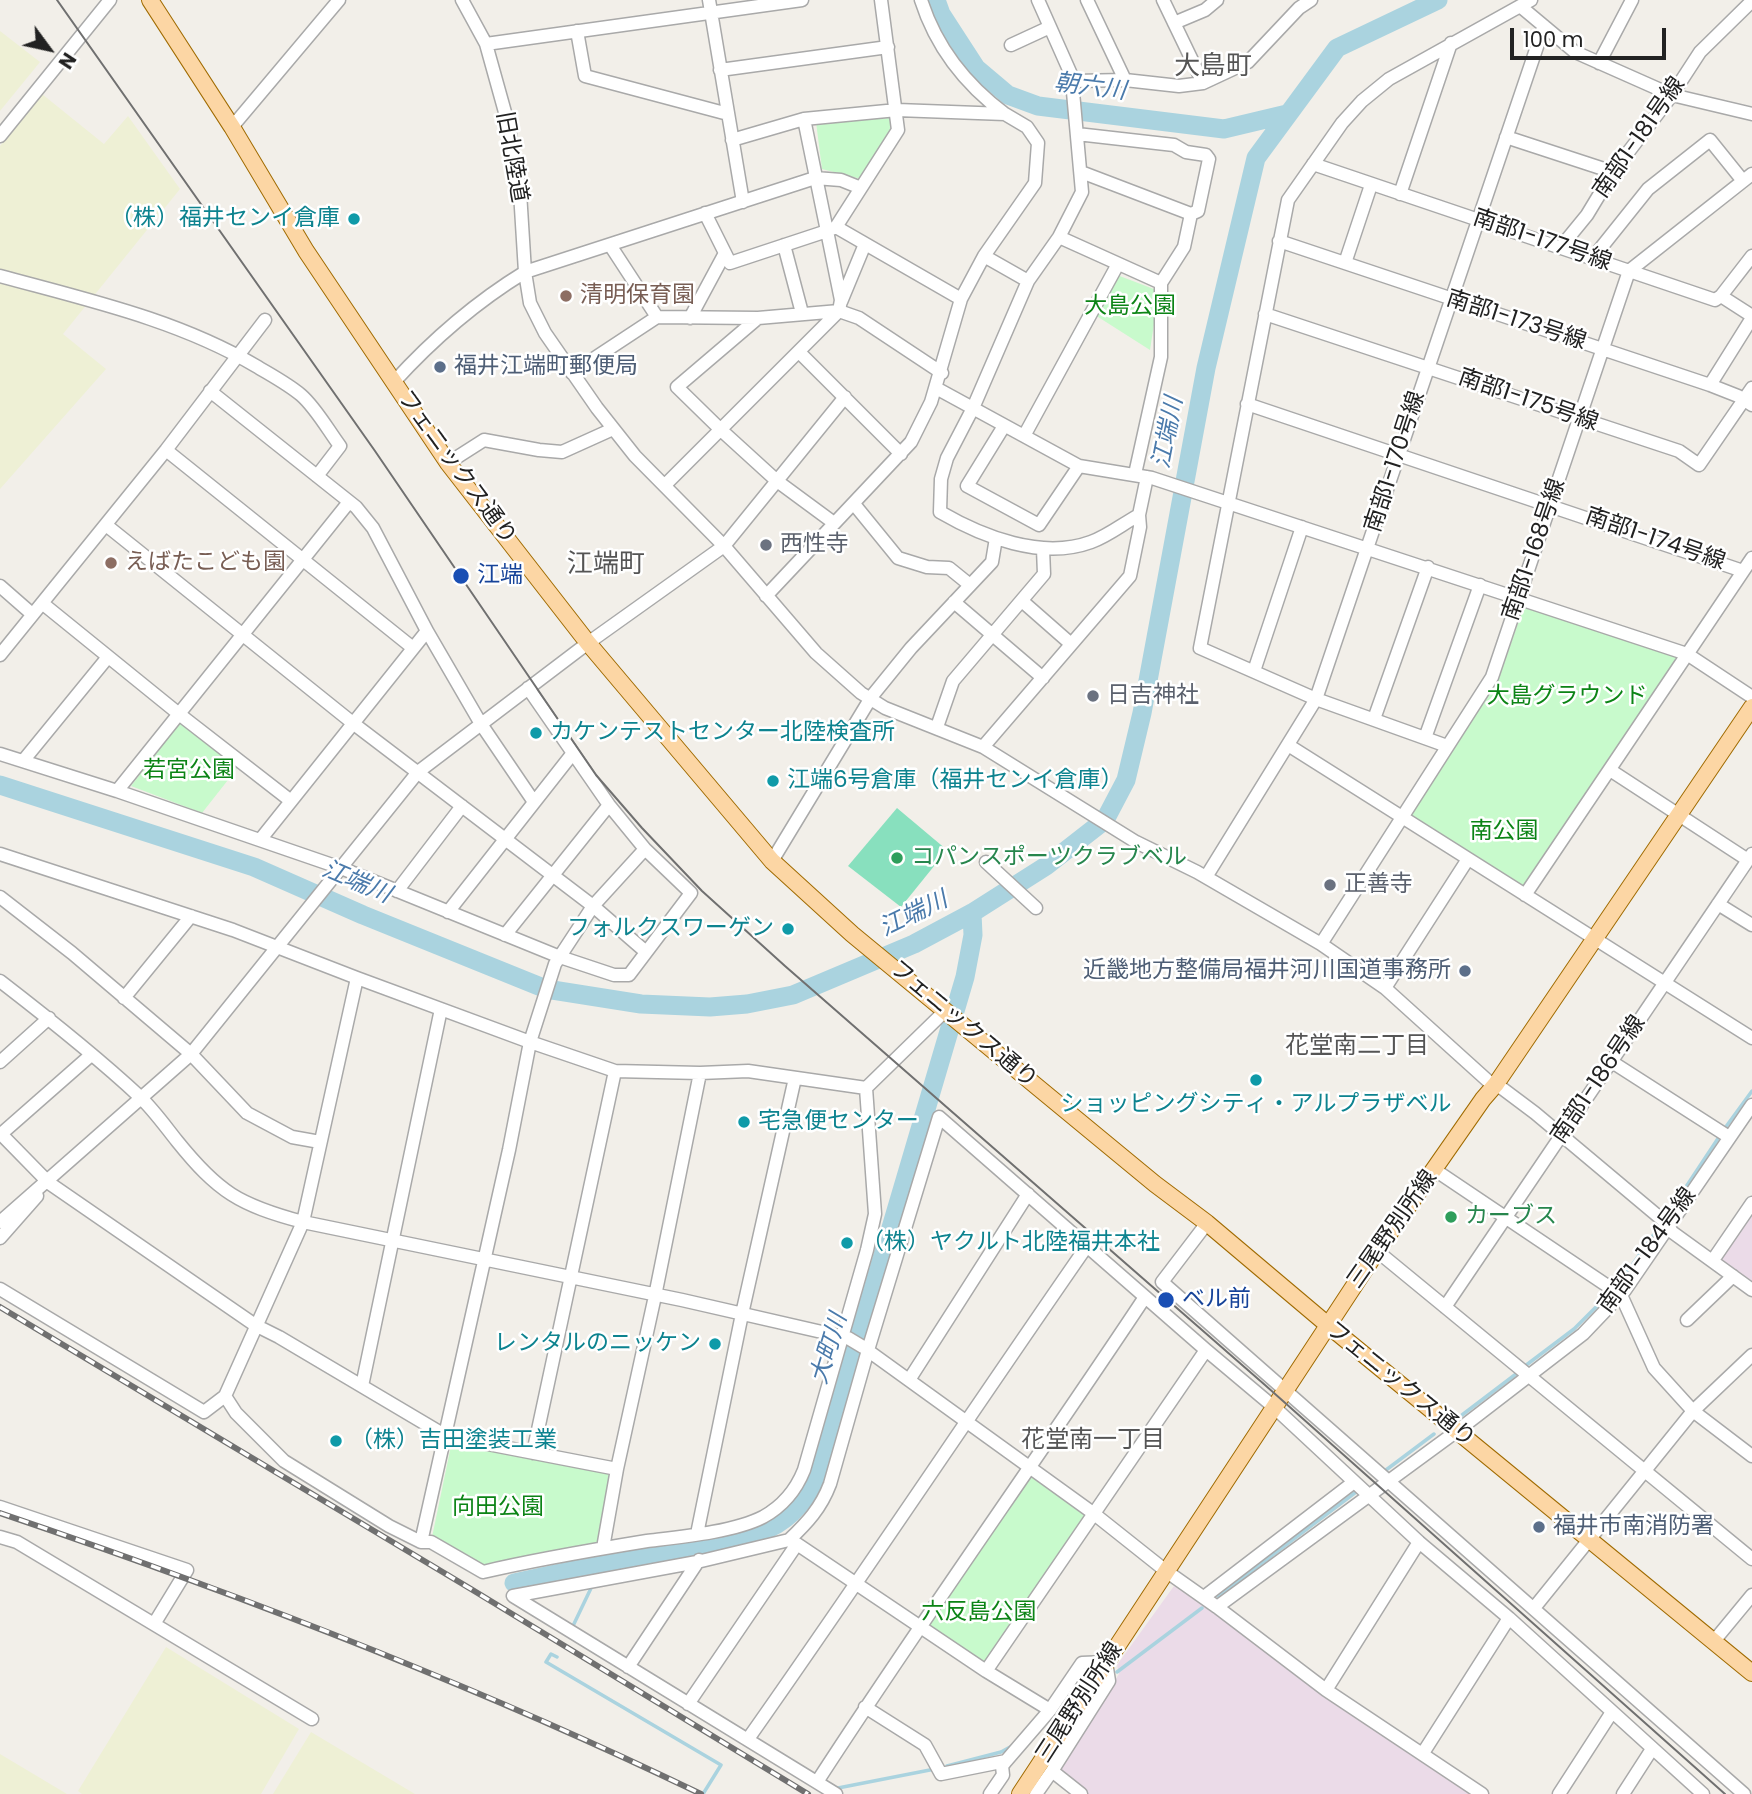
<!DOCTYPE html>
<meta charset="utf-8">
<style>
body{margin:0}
#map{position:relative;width:1752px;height:1794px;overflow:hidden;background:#f2efe9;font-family:Poppins,sans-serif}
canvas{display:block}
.north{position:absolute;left:14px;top:14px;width:70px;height:70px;-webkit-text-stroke:5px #fff;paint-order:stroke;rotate:123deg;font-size:19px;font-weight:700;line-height:28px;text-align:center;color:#222}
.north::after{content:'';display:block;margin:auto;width:24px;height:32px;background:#222;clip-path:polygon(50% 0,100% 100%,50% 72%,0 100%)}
.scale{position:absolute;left:1510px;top:28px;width:156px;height:32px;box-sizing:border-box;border:4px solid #222;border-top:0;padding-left:9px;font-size:21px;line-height:24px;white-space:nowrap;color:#222;-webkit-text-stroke:5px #fff;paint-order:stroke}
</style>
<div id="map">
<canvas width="1752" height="1794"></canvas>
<div class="north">N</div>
<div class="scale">100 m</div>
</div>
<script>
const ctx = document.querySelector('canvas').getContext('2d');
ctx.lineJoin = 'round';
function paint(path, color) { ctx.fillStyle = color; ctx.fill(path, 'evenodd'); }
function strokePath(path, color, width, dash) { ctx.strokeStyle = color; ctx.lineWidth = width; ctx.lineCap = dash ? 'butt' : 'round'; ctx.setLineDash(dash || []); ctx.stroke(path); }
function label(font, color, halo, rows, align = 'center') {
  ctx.font = font + ' Poppins,"Noto Sans JP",sans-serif'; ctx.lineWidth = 5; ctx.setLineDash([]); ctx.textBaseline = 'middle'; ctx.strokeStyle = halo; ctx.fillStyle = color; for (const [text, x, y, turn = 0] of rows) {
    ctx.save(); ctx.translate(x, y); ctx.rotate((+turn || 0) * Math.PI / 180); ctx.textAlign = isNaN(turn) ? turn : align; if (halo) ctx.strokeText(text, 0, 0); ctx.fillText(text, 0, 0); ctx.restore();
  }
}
paint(new Path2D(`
 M1752,1213V1284L1723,1263L1722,1257Z
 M1174,1586L1476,1794H1086L1056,1771L1119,1674L1117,1665Z`), '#ebdbe8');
paint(new Path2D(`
 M0,31L40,62L0,111Z
 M42,94L104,144L128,116L180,189L63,334L106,369L0,489V146Z
 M166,1647L299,1729L261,1794H82L78,1791Z
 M311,1732L415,1794H273Z
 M0,1754L67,1794H0Z`), '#eef0d5');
paint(new Path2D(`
 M891,118L890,133L861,179L822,169L816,122Z
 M1117,275L1159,291L1150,350L1095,315Z
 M1527,607L1677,656L1678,660L1525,886L1520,887L1412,817L1411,814L1499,678L1523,609Z
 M181,721L239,766L202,813L131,786Z
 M452,1441L612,1471L603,1548L483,1572L431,1542Z
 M1033,1475L1087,1516L986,1664L927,1625Z`), '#c8facc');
paint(new Path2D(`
 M897,808L947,850L901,907L848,866Z`), '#88e0be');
strokePath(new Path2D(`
 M1725,1128L1752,1091
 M1668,1214L1719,1137
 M1618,1285L1659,1227
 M1525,1366L1574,1329L1607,1296
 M1462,1415L1516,1374
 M1386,1470L1434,1434
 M590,1566L592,1577
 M1218,1596L1356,1492
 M572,1628L593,1584
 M557,1657L551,1654L546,1662L721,1765L703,1794
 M1117,1672L1202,1608
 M947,1766L1001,1752L1012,1746
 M838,1788L935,1769`), '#aad3df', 3.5);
strokePath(new Path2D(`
 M936,0L941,14L976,68L1008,95L1038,106L1224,129L1287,114
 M0,785L254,867L363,915L546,989L641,1004L710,1007L747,1004L793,995L914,944L972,913L1046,866L1105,820L1126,780L1142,713L1206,368L1256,158L1337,48L1438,0
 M514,1583C567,1571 620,1560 673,1550C707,1544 747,1542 777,1524C800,1510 812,1489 821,1465L965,977L973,935L972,913`), '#aad3df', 19);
const minor = new Path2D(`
 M462,0L486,44L508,123L520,192L525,272L530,303L545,333L597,408L635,456L724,546L816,653L861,693L885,708L983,747L1136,842L1197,872L1321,944L1385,988L1488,1081L1503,1089L1535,1113L1665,1222L1672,1232L1752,1290
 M709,0L743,202
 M921,0C936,47 966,85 1005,114
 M1038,0L1074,81L1073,92L1082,192L1059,237L1028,281L973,408L947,458L941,479L940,512C983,537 1042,560 1091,542C1108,536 1124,523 1139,515L1147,477
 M1087,0L1125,80
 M1163,0L1203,83
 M1520,6L1575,52L1672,95L1752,114
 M1174,23L1205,10L1217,0
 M577,31L585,76L728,114
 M486,44L802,0
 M1011,45L1050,27
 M1599,63L1632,0
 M720,70L888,47
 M1074,81L1125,80L1179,86L1203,83L1248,62L1299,8L1311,0
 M232,127L339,0
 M1077,134L1174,145L1186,152L1206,155L1209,159L1198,211L1191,214
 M0,136L110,0
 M1506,137L1613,172
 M732,140L804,119L897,110L1005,114L1027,127L1038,143L1035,183L984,256L961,299L931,402L911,442L766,596
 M1313,164L1715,300L1721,296L1752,256
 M1081,172L1191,214L1184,247L1161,283V357L1135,474
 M1400,194L1451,43
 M705,213L730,263L827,231L804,119
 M836,227L961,299
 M1059,237L1161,283
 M1279,241L1710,385L1738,396L1752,405
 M610,245L657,317L758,318L839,311L859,318L942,373
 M784,245L802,313
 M1560,248L1587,215L1613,172L1672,95L1700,52L1752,1
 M984,256L1028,281
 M1592,259L1648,189L1710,140L1743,181
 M1345,263L1371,185
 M0,276C88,300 178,320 256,366C271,375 288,384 301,395C316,408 328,430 340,446L317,476
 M1721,296L1752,316
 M841,302L865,244
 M1265,314L1679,451L1699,465L1752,388
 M690,318L725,253
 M758,318L677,387L721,430L777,481L834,523
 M799,352L901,454
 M572,373L657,317
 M393,383C432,340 476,302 525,272L815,178L841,180L861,188
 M1710,385L1752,318
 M936,388L1079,466L1152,478L1687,654L1752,697
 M210,391L356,507L373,528L427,631L260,840
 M1247,404L1743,571
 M1004,426L967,486L1039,525L1079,466
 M1024,436L1118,264
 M166,450L413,648
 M448,463L484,440L539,450L562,452L613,429
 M665,485L839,311L841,300L827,231L836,227L898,130L881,0
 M854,504L898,558L927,567L949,568L970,585
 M106,525L354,724L593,906L646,952
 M0,586L32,614
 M1022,601L1071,644
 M954,602L1043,678
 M42,603L179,714L291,801
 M427,631L481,724L534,802
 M0,655L166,450L265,320
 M1254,671L1302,527
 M1374,719L1428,567
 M937,727L953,681L1044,574L1043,549
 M1425,738L1480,585
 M1288,745L1752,1038
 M1447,746L1316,699L1200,648L1288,200L1342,123L1362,101L1389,79L1531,0
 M983,747L1130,576L1140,527L1139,515
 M0,754L117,791L341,868L560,957L614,975H629L691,893L645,849L609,805L528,688
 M23,761L108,657
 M1610,770L1748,860
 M117,791L349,502
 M0,854L233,930L357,978L530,1042L555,964L593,906L645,849
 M772,861L872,696L911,648L992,562L996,538
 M986,862L1036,908
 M1206,877L1316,699L1544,26
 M397,891L462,806
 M1525,895L1752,558
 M0,897L72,953L191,1054L247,1113L292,1137L320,1142
 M1718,904L1752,925
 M448,912L573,753
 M505,935L609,805
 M1321,944L1492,677L1629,271L1752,174
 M0,981C48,1018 95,1055 139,1096C153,1109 165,1126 177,1141C218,1192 239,1205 303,1222L682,1300L848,1338L863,1347L1093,1513L1166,1571L1217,1607L1326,1690L1482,1794
 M1385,988L1468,859
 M124,998L191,916
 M0,1062L49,1018
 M1612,1062L1729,1137
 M866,1088L945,1011
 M0,1133L49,1183L255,1325L279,1337L446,1436L617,1469
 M1,1134L91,1055
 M1435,1170L1621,1295L1654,1368L1693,1411L1752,1456
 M0,1222L191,1054L418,772L588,643L724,546L845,397
 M1207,1223L1162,1282L1744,1794
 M0,1238L37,1196
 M1377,1251L1752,1559
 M1713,1260L1752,1203
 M0,1289L204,1412L225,1396L303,1222L357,978
 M1445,1307L1752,854
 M1687,1320L1733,1276
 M909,1380L1028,1194
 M362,1386L441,1009
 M225,1396L236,1413L284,1461L389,1526L421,1542H431L483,1572C537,1559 592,1550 647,1541C680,1537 734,1532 763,1517C783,1506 796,1490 804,1470L867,1250L875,1214L866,1088L748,1071L700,1073L615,1071L530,1042L509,1150L421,1542
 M533,1453L615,1071
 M0,1507L187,1570L154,1624
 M697,1534L742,1314L795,1078
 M0,1537L17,1542L312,1719
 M789,1540L697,1562L513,1596L836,1794
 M797,1544L789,1540C807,1523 821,1508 830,1484L868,1350L939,1117L1206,1350L1275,1408L1419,1542L1509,1618L1703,1794
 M603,1548L617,1469L655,1296L700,1073
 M1204,1597L1354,1482
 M1217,1607L1457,1431L1583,1334L1625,1290L1752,1105
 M1534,1608L1693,1411L1752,1355
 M1714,1641L1752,1595
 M628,1667L699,1560
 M986,1671L1206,1350
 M1326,1690L1419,1542
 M688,1704L797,1544L986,1671L1050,1710
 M865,1707L925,1745L941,1774L1006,1761
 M748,1739C863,1576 973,1410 1087,1246
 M1423,1753L1509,1618
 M817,1782C923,1618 1037,1460 1145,1297
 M990,1794L1003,1775L1002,1766L1006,1761L1050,1710L1082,1663L1106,1662L1109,1681L1052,1771L1081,1794
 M1036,1794L1052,1771
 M1559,1794L1612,1712
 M1623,1794L1652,1749`);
const major = new Path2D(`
 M150,0L232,127L306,251L448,463L588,643L772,861L852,934L1155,1184L1207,1223L1329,1326L1752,1673
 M1020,1794L1377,1251L1483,1099L1496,1084L1752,707`);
strokePath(minor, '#a9a9a9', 15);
strokePath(major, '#a06b00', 18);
strokePath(minor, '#fff', 12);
strokePath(major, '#fcd6a4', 16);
strokePath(new Path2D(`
 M57,0L375,451L596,775L642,828L702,891L785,966L1265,1385L1725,1794`), '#707070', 2);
const rail = new Path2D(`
 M0,1307L471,1589L808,1794
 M0,1513C239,1594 474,1684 701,1794`);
strokePath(rail, '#707070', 6);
strokePath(rail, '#fff', 3.5, [10]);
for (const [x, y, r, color] of [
 [354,219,7,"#0f9aa8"],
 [566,296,7,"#8d6e63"],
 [440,367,7,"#5c6f8a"],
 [766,545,7,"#6b7280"],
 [111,563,7,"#8d6e63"],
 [461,576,9,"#1a4fb4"],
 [1093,696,7,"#6b7280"],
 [536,733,7,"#0f9aa8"],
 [773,781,7,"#0f9aa8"],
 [897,858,7,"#2e9e5b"],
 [1330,885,7,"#6b7280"],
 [788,929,7,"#0f9aa8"],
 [1465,971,7,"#5c6f8a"],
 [1256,1080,7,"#0f9aa8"],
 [744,1122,7,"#0f9aa8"],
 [1451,1217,7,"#2e9e5b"],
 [847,1243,7,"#0f9aa8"],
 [1166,1300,9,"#1a4fb4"],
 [715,1344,7,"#0f9aa8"],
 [336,1441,7,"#0f9aa8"],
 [1539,1527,7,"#5c6f8a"]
]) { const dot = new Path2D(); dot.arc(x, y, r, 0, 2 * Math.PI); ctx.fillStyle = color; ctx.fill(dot); strokePath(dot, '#fff', 2.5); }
label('23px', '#222', '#fff', [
 ["南部1-181号線",1640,138,-55],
 ["旧北陸道",511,157,80],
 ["南部1-177号線",1542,241,19],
 ["南部1-173号線",1516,321,18],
 ["南部1-175号線",1528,401,19],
 ["南部1-170号線",1396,462,-72],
 ["フェニックス通り",456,468,54],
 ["南部1-174号線",1655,540,19],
 ["南部1-168号線",1535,550,-71],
 ["フェニックス通り",963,1025,40],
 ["南部1-186号線",1599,1080,-56],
 ["三尾野別所線",1393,1230,-55],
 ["南部1-184号線",1648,1251,-54],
 ["フェニックス通り",1400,1385,39],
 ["三尾野別所線",1080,1703,-57]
]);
label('23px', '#0d838f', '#fff', [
 ["（株）福井センイ倉庫",340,219,"right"],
 ["カケンテストセンター北陸検査所",550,733],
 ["江端6号倉庫（福井センイ倉庫）",787,781],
 ["フォルクスワーゲン",774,929,"right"],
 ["ショッピングシティ・アルプラザベル",1256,1105,"center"],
 ["宅急便センター",758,1122],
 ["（株）ヤクルト北陸福井本社",861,1243],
 ["レンタルのニッケン",701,1344,"right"],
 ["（株）吉田塗装工業",350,1441]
], 'left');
label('23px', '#785e54', '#fff', [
 ["清明保育園",580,296],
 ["えばたこども園",125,563]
], 'left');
label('23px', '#0c8416', '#fff', [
 ["大島公園",1130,307],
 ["大島グラウンド",1567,697],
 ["若宮公園",189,771],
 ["南公園",1504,832],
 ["向田公園",498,1508],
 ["六反島公園",979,1613]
]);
label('23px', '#4e5e75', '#fff', [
 ["福井江端町郵便局",454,367],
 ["近畿地方整備局福井河川国道事務所",1451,971,"right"],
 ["福井市南消防署",1553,1527]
], 'left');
label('23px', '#5b616d', '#fff', [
 ["西性寺",780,545],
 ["日吉神社",1107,696],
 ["正善寺",1344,885]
], 'left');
label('23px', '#164399', '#fff', [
 ["江端",477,576],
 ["ベル前",1182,1300]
], 'left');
label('23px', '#27864d', '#fff', [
 ["コパンスポーツクラブベル",911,858],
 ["カーブス",1465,1217]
], 'left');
label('italic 24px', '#4a7aab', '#fff', [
 ["朝六川",1090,88,7],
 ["江端川",1169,433,-79],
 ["江端川",356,883,23],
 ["江端川",914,915,-26],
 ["大町川",830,1349,-73]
]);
label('24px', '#555', '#fff', [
 ["花堂南二丁目",1357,1047],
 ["花堂南一丁目",1093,1441]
]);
label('26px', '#555', '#fff', [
 ["大島町",1213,67],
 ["江端町",606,565]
]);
</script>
